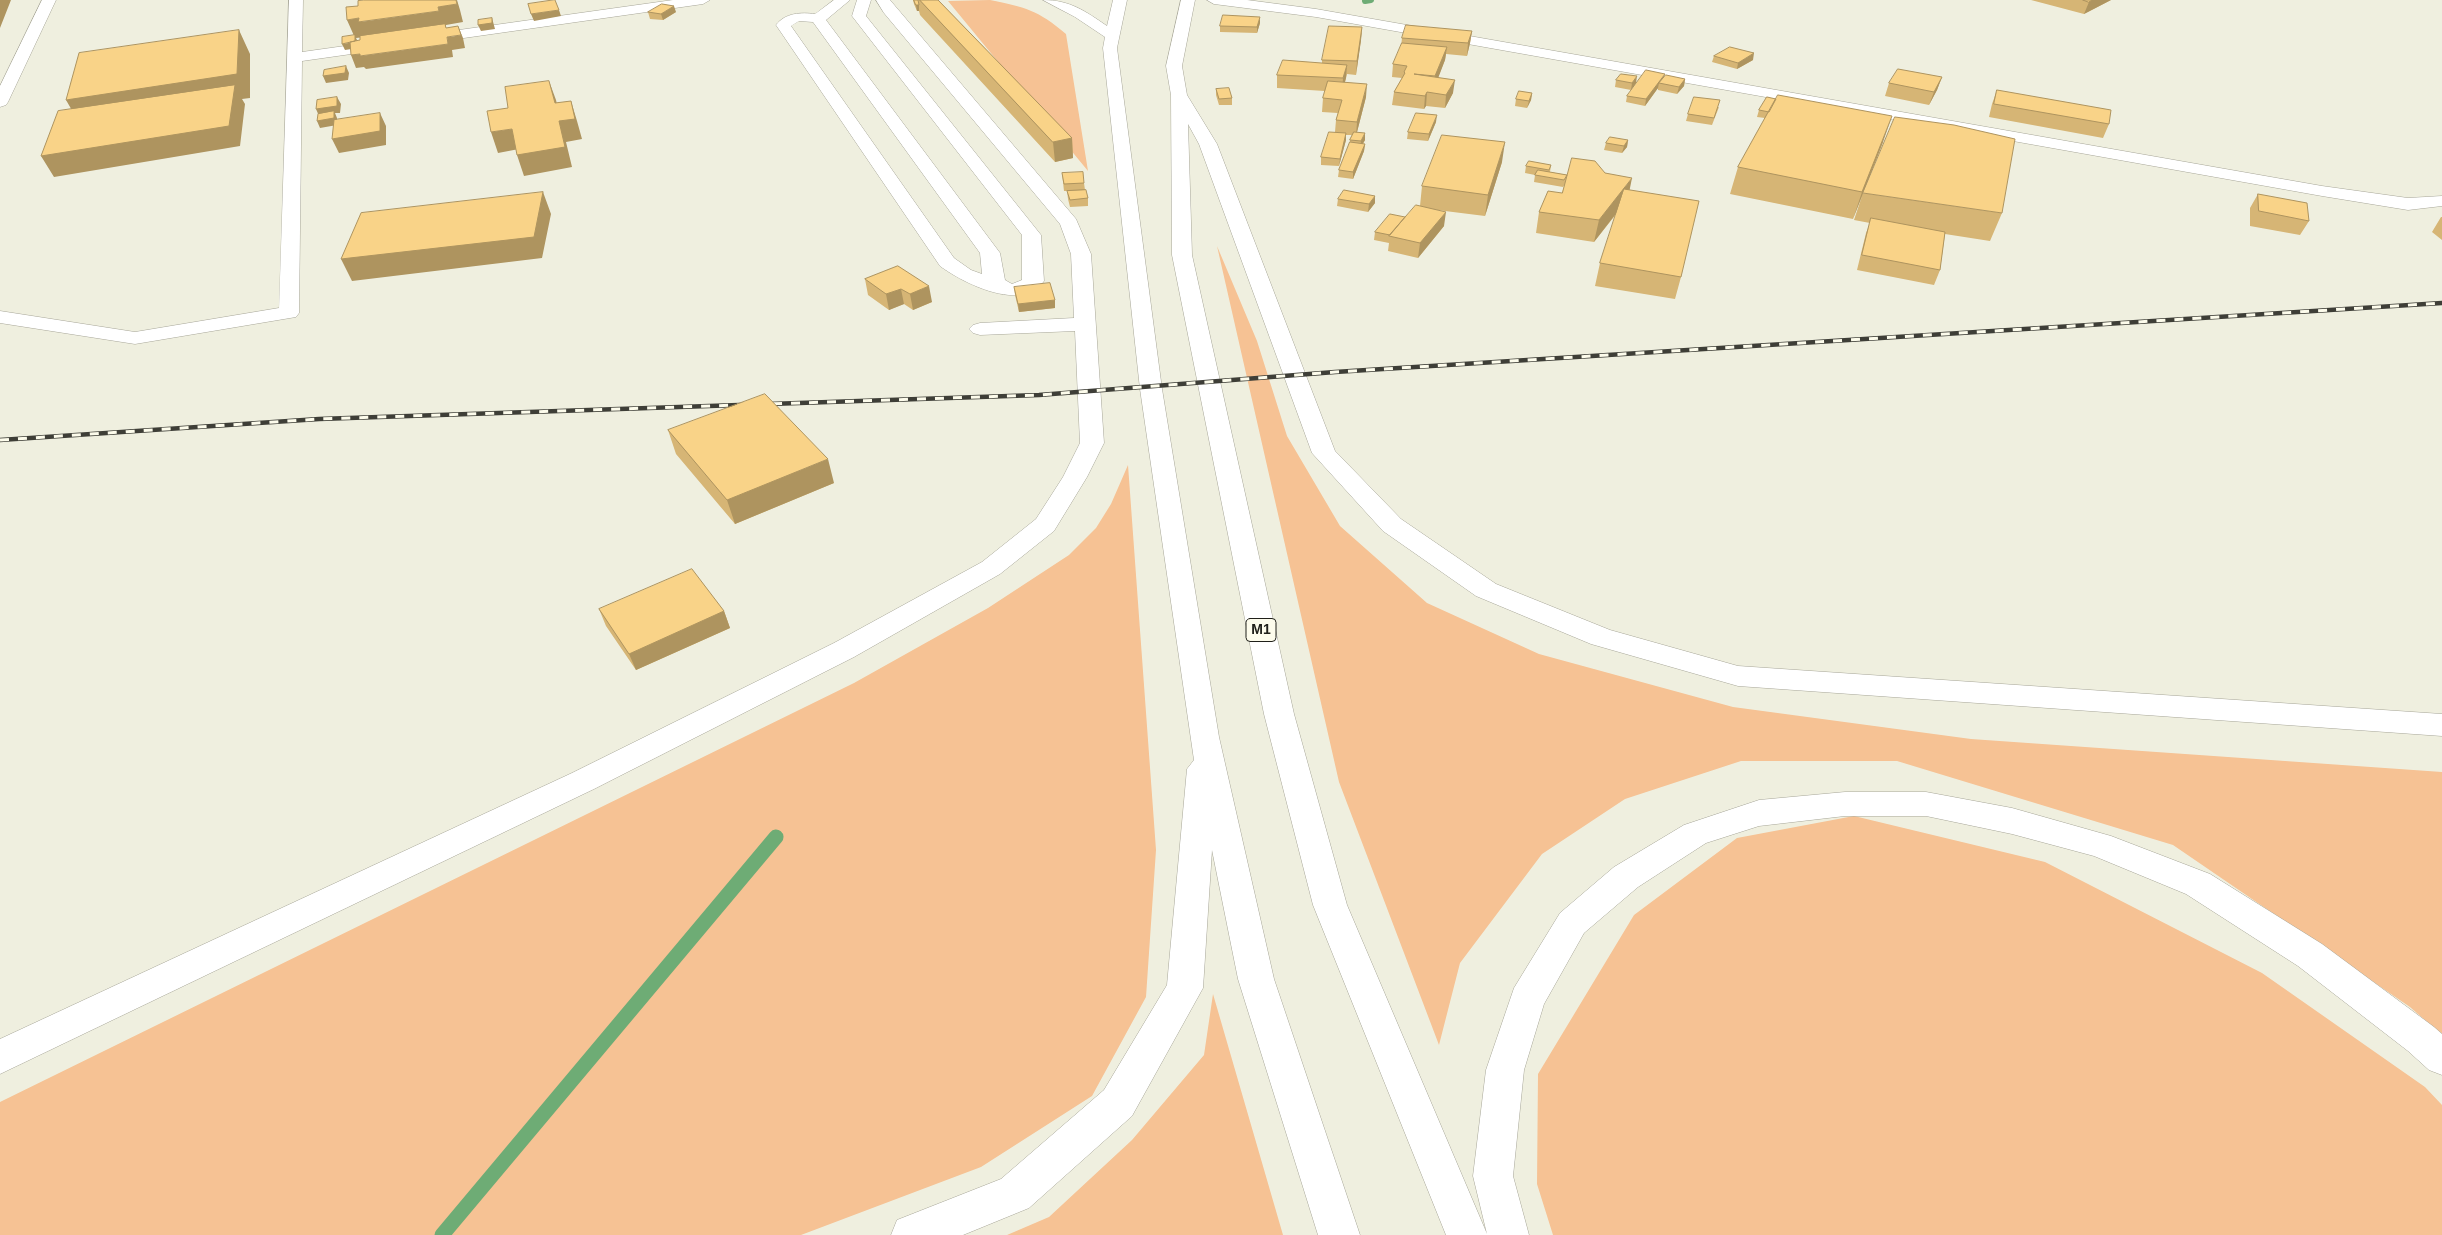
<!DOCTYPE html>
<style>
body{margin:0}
canvas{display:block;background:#efefdf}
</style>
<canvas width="2442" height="1235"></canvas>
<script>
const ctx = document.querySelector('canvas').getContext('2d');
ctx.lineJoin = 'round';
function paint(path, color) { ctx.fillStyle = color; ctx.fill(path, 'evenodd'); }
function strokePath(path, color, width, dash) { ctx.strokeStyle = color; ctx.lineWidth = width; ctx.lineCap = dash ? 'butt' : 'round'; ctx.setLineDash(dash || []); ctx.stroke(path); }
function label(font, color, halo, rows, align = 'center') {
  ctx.font = font + ' Helvetica,sans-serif'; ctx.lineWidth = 4; ctx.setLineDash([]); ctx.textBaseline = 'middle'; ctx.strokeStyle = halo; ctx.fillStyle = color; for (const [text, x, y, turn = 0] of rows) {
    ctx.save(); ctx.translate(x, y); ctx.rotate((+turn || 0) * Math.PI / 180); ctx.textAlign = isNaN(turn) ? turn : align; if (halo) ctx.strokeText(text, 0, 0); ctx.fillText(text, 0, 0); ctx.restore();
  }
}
paint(new Path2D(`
 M990,0C1025,7 1038,10 1066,34L1088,171L948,1Z
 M1217,246L1257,341L1287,436L1340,526L1427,603L1539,654L1733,707L1971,739L2442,772V1035L2410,1007L2173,845L1897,761H1741L1625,799L1542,854L1460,963L1439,1045L1339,782Z
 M1128,465L1156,850L1146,997L1092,1096L981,1167L801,1235H0V1102L854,683L988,608L1069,555L1096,528L1111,504Z
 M1854,816L2045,862L2262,973L2425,1087L2442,1105V1235H1553L1537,1184L1538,1074L1634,915L1737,838Z
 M1213,994L1283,1235H1007L1049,1217L1132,1140L1204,1055Z`), '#f6c294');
strokePath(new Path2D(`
 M1365,1L1371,0`), '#6eac75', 6);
strokePath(new Path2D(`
 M442,1235L776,837`), '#6eac75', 15);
const minor = new Path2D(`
 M42,0H56L8,102L6,105L0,107V86Z
 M289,0H303L302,52L673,0H710L703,4L302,61L299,313L296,317L135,344L0,323V311L135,332L279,308Z
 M834,0H850L826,20L1000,253L1005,280L1012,284L1022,280V235L852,16L857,0H871L866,16L1041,235L1044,281C1022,313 963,283 940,266L776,25C785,13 801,12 815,14ZM799,21L813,22L980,253L982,274L971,270L954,258L791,26Z
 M876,0H890L1076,219L1091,254L1104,443L1087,477L1054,531L1000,574L854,657L594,789L0,1074V1039L572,773L834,643L982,562L1036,519L1063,477L1080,443L1075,331L980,335L973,333L969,329L973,325L980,323L1074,318L1071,254L1060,224L884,13Z
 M1207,0H1247L1316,9L2322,186L2408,198L2442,196V206L2408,210L2322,196L1316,17L1214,4Z`);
const highway = new Path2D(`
 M1043,0C1070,0 1085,11 1107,26L1113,0H1127L1117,48L1162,389L1219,737L1274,979L1360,1235H1318L1238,979L1212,850L1203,988L1132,1116L1029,1208L963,1235H891L897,1220L1001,1179L1104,1090L1167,985L1187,769L1194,760L1140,389L1103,48L1105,37L1075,17Z
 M1181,0H1195L1182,66L1187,95L1217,144L1335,451L1401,519L1496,584L1610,630L1738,666L2442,714V736L1738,686L1591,644L1476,596L1383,531L1312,453L1199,144L1188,124L1192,255L1294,714L1347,905L1487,1234L1473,1176L1486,1070L1514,988L1560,913L1614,867L1684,825L1759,800L1845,792H1926L2012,808L2111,836L2210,874L2322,944L2434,1027L2442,1034V1075L2429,1070L2408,1051L2298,966L2186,894L2094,856L2012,834L1926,816H1845L1759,826L1706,843L1638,887L1584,933L1544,1004L1524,1070L1513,1176L1529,1235H1446L1313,905L1264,714L1172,255L1171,95L1166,66Z`);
strokePath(minor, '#a7a698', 1);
strokePath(highway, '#a7a698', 1);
paint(minor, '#fff');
paint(highway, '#fff');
const rail = new Path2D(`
 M0,440L319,419L1039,395L1335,372L2442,303`);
strokePath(rail, '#3e3e37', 4.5);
strokePath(rail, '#fdfcec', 3, [9]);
paint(new Path2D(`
 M913,0H938L1072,138L1073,158L1055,162L920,15L919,11H917L914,4Z
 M2031,0H2111L2084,14Z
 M648,12H676L663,20L650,19Z
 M1260,23L1257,33L1220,32V26Z
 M1362,27L1361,40L1356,75L1347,74L1345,82L1366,97L1357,132L1365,140L1363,144H1365L1364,151L1353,179L1338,177L1339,170L1350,143V140L1352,135H1346V140L1339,166L1321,165V157L1335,132L1336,120L1338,113L1322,112L1323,98L1325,91L1277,88V75L1322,63V60Z
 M1472,31L1470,43L1467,56L1446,54L1445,60L1438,77L1453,93L1445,108L1426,106L1424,109L1392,105L1394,92L1402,78L1392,77L1393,64L1401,47L1402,38Z
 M1714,56L1753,60L1737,69L1712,62Z
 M1942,77L1937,90L1929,105L1885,96L1889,83Z
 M1664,78L1685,79L1684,86L1677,94L1658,90V88L1645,106L1626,102L1627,96Z
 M1616,80L1636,83L1631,90L1615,87Z
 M1216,89L1232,98V105H1219L1216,95Z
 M1997,90L2109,124L2103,138L1989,117L1992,104Z
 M1532,93L1531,100L1527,108L1515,106L1516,99Z
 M1767,97L1883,142L1853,219L1730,194L1738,167L1765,118L1757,117L1759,110Z
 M1719,107L1712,125L1686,121L1688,114Z
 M1436,122L1428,141L1407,139L1408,132Z
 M1628,140L1627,147L1622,153L1604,150L1606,143Z
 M1502,162L1485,216L1437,210L1444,226L1418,258L1388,251L1389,243L1374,240L1375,232L1405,217L1420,206L1422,186Z
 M1551,165L1550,172L1567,175L1605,173L1630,190L1681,277L1675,299L1595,286L1600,263L1617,213L1594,242L1536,233L1539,212L1562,193L1565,184L1563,187L1534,182L1535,175L1525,173L1526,166Z
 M1062,173L1084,183L1085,190L1088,198V206L1070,207L1068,199L1067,191H1074H1064Z
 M1863,193L2002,213L1990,241L1945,234L1940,270L1934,285L1857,270L1866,233L1870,223L1854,220Z
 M2258,194L2309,221L2300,235L2250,226V208Z
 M1338,199L1375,203L1368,212L1337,206Z
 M2441,217H2442V240L2432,232Z
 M898,266L932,302L913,310L904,304L889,310L868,295L865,279Z
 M1014,287L1055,300V308L1019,312L1015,295Z
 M668,430L834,483L735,524L676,454Z
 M599,609L724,611L730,628L636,670L606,626Z`), '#d6b575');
paint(new Path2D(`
 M0,0H11L0,28Z
 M438,0H440L442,6L457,4L456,0H457L460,10L463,22L446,25L450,37L461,35L458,26L463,38L465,48L452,50L453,57L366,69L364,67L356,68L351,55L360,54L361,56L448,44L447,37H450L446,25V29L366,40L365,37L356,38L358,42V48L345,50L342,44L355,42V38L347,20L359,18L360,22L439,11L438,7H441Z
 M2092,0H2111L2084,14L2089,2Z
 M916,5H919V11H917Z
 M674,6L676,12L663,20L661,14Z
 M559,10L561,16L534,21L531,14Z
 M1260,17V23L1257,33V27Z
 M492,18L495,29L481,31L478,25Z
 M1362,27L1361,40L1356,75L1357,61Z
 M239,30L250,54V98L242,99L245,104L240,146L54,177L41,156L81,126L66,100Z
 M1472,31L1470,43L1467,56L1468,43Z
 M1447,47L1445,60L1434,89L1435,76Z
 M1754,53L1753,60L1737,69L1738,63Z
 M1347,65L1346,78L1342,92L1343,78Z
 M346,66L349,73L348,80L326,83L323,76Z
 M1665,74L1663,81L1659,83L1658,88L1645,106L1646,99Z
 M1637,76L1636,83L1631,90L1632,83Z
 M1942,77L1937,90L1929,105L1934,92Z
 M1685,79L1684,86L1677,94L1679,87Z
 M1455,80L1453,93L1445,108L1446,95Z
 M549,81L556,100L561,121L571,101L577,121L582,139L566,142L572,167L524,176L517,155L559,121Z
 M1367,84L1366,97L1356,136L1357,122Z
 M1427,92L1426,106L1424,109L1425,96Z
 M1532,93L1531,100L1527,108L1529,101Z
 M337,97L341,104L340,113H335L337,118V125L320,128L317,121L319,116L316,109Z
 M380,113L386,126V145L339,153L332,139Z
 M1437,115L1436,122L1428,141L1429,134Z
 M1892,116L1883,142L1853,219L1862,192Z
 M512,129L519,149L498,153L491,132Z
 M1346,133V140L1339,166L1340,159Z
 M1365,133V140L1360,148L1361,141Z
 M1072,138L1073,158L1055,162L1053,142Z
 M1628,140L1627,147L1622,153L1624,146Z
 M1505,142L1502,162L1485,216L1488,195Z
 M1365,144L1364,151L1353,179V172Z
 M1632,178L1628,198L1594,242L1599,220Z
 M543,192L551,214L542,258L352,281L341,259Z
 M1375,196V203L1368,212L1369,204Z
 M1446,212L1444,226L1418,258L1420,243Z
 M929,286L932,302L913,310L910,294Z
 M901,289L904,304L889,310L886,294Z
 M1055,300V308L1019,312L1018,304Z
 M828,459L834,483L735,524L727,500Z
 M724,611L730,628L636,670L629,654Z`), '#ae945f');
const building = new Path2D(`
 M364,0H456L457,4L438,7L439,11L358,22L359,18L347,20L346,7L358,6V1Z
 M555,0L559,10L531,14L528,4Z
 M914,0H918L919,5H916Z
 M920,0H938L1072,138L1053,142Z
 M2083,0H2092L2089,2Z
 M662,4L674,6L661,14L648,12Z
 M1223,15L1260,17L1257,27L1220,26Z
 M492,18V23L478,25V20Z
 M445,24L446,28L458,26L461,35L447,37L448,44L360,56V54L351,55L350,42L360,40V36Z
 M1406,25L1472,31L1468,43L1402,38Z
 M1329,26L1362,27L1357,61L1322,60Z
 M239,30L237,74L66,100L79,53Z
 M355,35V41L342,44V37Z
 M1402,43L1447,47L1435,76L1414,74L1455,80L1446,95L1427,92L1425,96L1394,92L1405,73L1404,72L1407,66L1393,64Z
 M1730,47L1754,53L1738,63L1714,56Z
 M1283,60L1347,65L1343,78L1277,75Z
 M346,66L345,73L323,76L324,70Z
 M1898,69L1942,77L1934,92L1889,83Z
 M1646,70L1665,74L1646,99L1627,96Z
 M1621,74L1637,76L1632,83L1616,80Z
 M1666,75L1685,79L1679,87L1659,83Z
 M549,81L555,103L571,101L575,119L559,121L565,147L517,155L512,129L491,132L487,111L508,108L505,87Z
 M1328,81L1367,84L1357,122L1336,120L1342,100L1323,98Z
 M235,85L229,126L41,156L58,111Z
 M1229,88L1232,98L1219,99L1216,89Z
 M1997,90L2111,110L2109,124L1994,104Z
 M1519,91L1532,93L1529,101L1516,99Z
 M1778,95L1892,116L1862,192L1738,167Z
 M337,97V106L316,109L317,100Z
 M1694,97L1720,100L1714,118L1688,114Z
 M1767,97L1776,99L1769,112L1759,110Z
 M334,111V118L317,121L318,114Z
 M380,113V131L332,139L334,120Z
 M1416,113L1437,115L1429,134L1408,132Z
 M1895,117L1954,125L2015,139L2002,213L1863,193Z
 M1329,132L1346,133L1340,159L1321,157Z
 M1354,132L1365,133L1361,141L1350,140Z
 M1442,135L1505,142L1488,195L1422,186Z
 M1610,137L1628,140L1624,146L1606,143Z
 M1350,142L1365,144L1353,172L1339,170Z
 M1572,158L1595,161L1605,173L1632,178L1599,220L1539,212L1548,191L1562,193Z
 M1529,161L1551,165L1549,170L1526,166Z
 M1538,170L1567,175L1564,180L1535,175Z
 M1083,172L1084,183L1064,184L1062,173Z
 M1624,189L1699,201L1681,277L1600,263Z
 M1086,190L1088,198L1070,200L1067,191Z
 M1344,190L1375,196L1369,204L1338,199Z
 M543,192L534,237L341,259L361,213Z
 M2258,194L2307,203L2309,221L2259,211Z
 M1416,205L1446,212L1420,243L1389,236Z
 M1390,214L1405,217L1390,235L1375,232Z
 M1871,218L1945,232L1940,270L1862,255Z
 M898,266L929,286L910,294L901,289L886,294L865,279Z
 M1050,283L1055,300L1018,304L1014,287Z
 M765,394L828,459L727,500L668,430Z
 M692,569L724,611L629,654L599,609Z`);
paint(building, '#f9d388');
strokePath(building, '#ae945f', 1);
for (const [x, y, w] of [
 [1261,630,30]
]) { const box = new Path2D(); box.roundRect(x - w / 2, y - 11.5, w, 23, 4); ctx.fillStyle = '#fdfcec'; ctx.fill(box); strokePath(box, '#20201a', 1); }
label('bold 14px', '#20201a', null, [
 ["M1",1261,630]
]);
</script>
